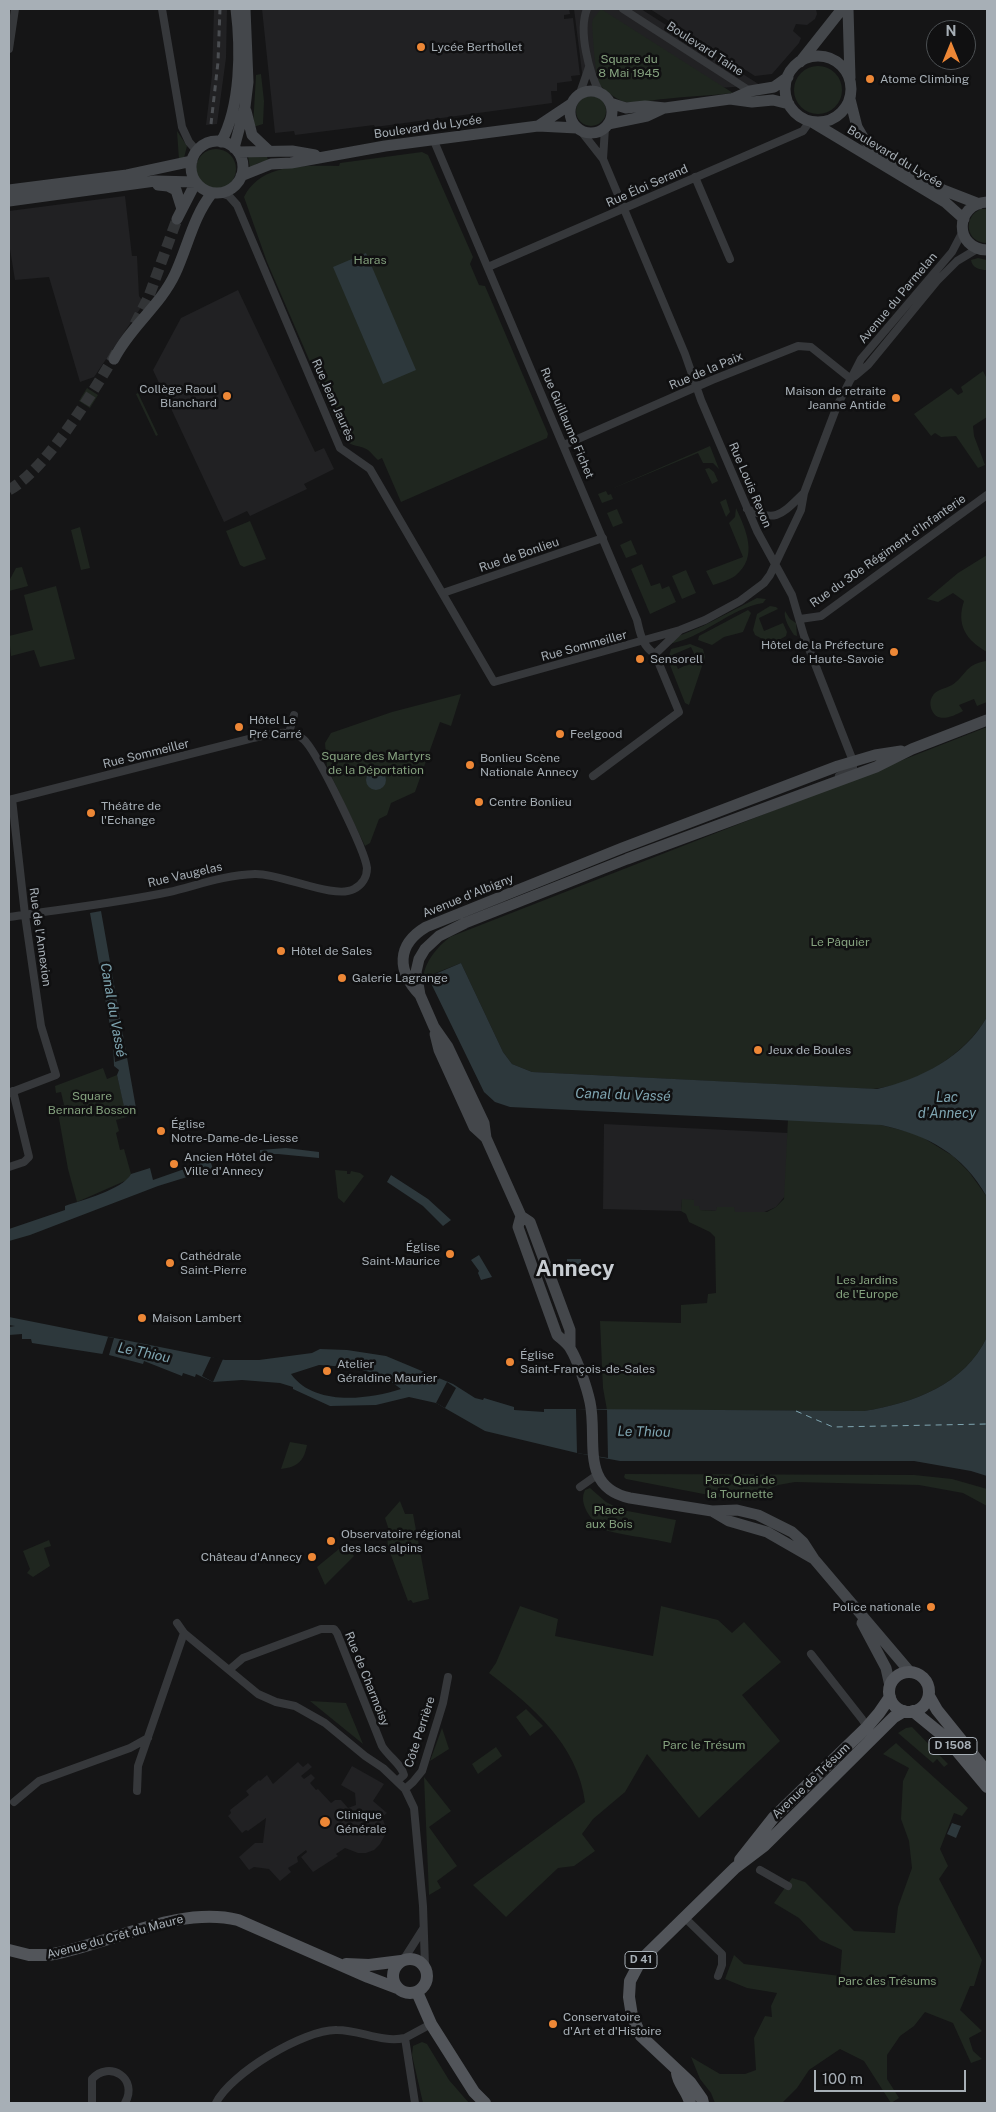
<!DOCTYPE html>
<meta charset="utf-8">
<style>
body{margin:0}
#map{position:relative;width:996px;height:2112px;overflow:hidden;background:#151516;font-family:"Public Sans",sans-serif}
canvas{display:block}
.frame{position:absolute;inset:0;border:10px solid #a7afb6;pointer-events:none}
.north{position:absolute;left:926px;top:20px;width:50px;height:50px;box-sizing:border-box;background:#101011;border:1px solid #4c5053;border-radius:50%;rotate:0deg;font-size:14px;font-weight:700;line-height:20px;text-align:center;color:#a7afb6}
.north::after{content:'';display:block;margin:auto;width:18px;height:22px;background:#ed8736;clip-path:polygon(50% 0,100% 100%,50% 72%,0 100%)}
.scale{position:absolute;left:814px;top:2070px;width:152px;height:22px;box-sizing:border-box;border:2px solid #a7afb6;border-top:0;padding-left:6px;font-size:15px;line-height:18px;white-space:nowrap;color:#a7afb6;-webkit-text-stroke:4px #101011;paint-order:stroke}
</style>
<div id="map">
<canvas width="996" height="2112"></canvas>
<div class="frame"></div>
<div class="north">N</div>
<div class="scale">100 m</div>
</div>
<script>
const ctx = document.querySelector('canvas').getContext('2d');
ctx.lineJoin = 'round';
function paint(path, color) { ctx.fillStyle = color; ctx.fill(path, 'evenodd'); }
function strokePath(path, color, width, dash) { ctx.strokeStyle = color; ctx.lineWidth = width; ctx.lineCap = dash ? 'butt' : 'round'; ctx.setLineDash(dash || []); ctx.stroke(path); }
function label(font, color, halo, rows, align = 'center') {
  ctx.font = font + ' "Public Sans",sans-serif'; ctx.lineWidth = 5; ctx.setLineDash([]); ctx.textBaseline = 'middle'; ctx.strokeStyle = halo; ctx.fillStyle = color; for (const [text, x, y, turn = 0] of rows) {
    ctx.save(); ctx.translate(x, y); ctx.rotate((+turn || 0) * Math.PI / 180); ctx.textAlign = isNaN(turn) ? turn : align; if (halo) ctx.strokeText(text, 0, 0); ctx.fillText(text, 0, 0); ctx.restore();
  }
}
paint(new Path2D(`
 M214,9H227L226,58L217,124L206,125L212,75Z
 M262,9H569L570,14L564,15V19L573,18L580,75L571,76L572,81L557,83V91H551L552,103L375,127L374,125L295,135L294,131L275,133Z
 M574,9H641L760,85L624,95L596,79L583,80Z
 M650,9H816L817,14L815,19L807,25L796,24L793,31L801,38L799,43L772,74L755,76Z
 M125,196L132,256H137L139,296L144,303L94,377L80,382L49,277L15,280L9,243V211Z
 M238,290L315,452L324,448L334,469L304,484L307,489L250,516L247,511L224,522L153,370L181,318Z
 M604,1124L788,1133L785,1196L776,1207L762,1213L734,1212V1208L717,1207V1211L699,1210L682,1200L681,1211L603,1209Z
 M298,1762L303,1767L308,1763L312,1767L301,1776L304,1779L311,1774L315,1778L310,1783L316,1790L318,1789L331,1803L335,1800H341L348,1808L356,1805L355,1793L341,1785L352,1766L384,1784L373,1801L387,1813L382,1817L385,1825V1835L380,1844L374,1850L366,1853H358L345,1848L336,1854L338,1856L313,1872L301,1857L307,1852L306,1850L297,1857L298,1862L288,1868L291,1872L280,1881L269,1869L254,1867L249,1870L239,1857L255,1843H263L266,1818L248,1831L246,1830L242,1833L228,1816L231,1813L230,1810L249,1795L246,1791L259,1780L260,1781L267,1775L273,1784Z`), '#212123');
paint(new Path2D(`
 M601,9L733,93C710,96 687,96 664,99C651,100 634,105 622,101C615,98 604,90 600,85C595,78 593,35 592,24L593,19Z
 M794 90a24 24 0 1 1 48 0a24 24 0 1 1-48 0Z
 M261,74L264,101L263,124L253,127L256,75Z
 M576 111a15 15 0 1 1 30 0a15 15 0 1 1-30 0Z
 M177,131L187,146L184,158L179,160Z
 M196 169a20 20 0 1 1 40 0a20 20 0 1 1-40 0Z
 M422,152L428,155L473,257L470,264L479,285L485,286L548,434L547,438L401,502L382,458L378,460C374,457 372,453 368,450C359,444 349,448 342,436L267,262L244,197C262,162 306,166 339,166L340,163Z
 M248,156H267L268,161L258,163L250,168Z
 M981,209H987V243C966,243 962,217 981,209Z
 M978,258L987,260V270C980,270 972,268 971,260Z
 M983,371L987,379V417L973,426L974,436L985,465L978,468L956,436L941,437L935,433L931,436L914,414L951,388L958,395L963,392L961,387Z
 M87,388L98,395L90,408L79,401Z
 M138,393L158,435L156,436L136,394Z
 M710,446L719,469L713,463H703L698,453L609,490Z
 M709,468L714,472L718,481L712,484L705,469Z
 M606,491L608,495L611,494L613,499L602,503L598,494Z
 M726,499L730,512L726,517L720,502Z
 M736,508C746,530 759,557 735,576C729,580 720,583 713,585L706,571L743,557L729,523L735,517Z
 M617,509L623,523L613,527L607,513Z
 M250,521L266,559L244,567L240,565L226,531Z
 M80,527L90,568L81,570L71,530Z
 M631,540L637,554L626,558L620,545Z
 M987,555V652C966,640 956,625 964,601L953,593L938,602L927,599L958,573Z
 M642,564L651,586L660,583L662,589L669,586L676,602L650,614L631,569Z
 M22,567L28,586L9,591V581L16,568Z
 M686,570L696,593L682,599L672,576Z
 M56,586L75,659L40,667L34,650L11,656L9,636L33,630L24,595Z
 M757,598L766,599L763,603C730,608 702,639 668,644L674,638L703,626Z
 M770,606L776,607L778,609L759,618L764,631L783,623L787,632L786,636L772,644L755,635L753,630L757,614Z
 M748,610L751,613L743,632L724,637L712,645L698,640L699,636Z
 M785,611L790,619L796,623L797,636L794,635C790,629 783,618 785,611Z
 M690,644L703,649L705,657L689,705L685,703L668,660L671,649ZM691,647L697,660L678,669L672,655Z
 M987,654V702L977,706L974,699L959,705L963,711C952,717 936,724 931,708C930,704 930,700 932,697C936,689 945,689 952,685C967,675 964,665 986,661Z
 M461,694L451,726L440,722L415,792L391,803L387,815L379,819L370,843L365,846L327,767L325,743L331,733L392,712Z
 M987,727V1017C965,1055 916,1085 872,1089L532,1072L512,1064L503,1052L461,963L423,978C425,961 437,947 450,937Z
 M103,1068L107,1079L117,1075L127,1117L116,1120L119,1131L116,1133L120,1150L124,1149L131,1174L127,1180L77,1202L68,1169L57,1107L64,1105L61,1092L56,1093L55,1086Z
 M788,1119L873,1123L917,1134L953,1156L969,1172L987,1197V1337C964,1385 914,1403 864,1411L607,1410L603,1388L600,1321L681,1323V1305L707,1303L708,1294L716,1293L715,1237L710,1232L689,1222L686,1214L681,1211L682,1199L694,1200V1206H699L700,1210L716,1211L717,1207H734L735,1212H767L776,1207L784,1199Z
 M335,1170L347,1171V1174H350L351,1171L360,1173L364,1176L344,1203L338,1198Z
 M290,1442L307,1445C304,1461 298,1467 281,1469Z
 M625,1474L914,1475L952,1479L987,1489V1506L963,1493L919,1485L795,1482L778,1485L740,1501L626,1479L624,1477Z
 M590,1488L606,1502L622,1510L676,1520L671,1543C660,1540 609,1533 603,1529C591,1520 578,1504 585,1490Z
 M400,1501L405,1514H413L429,1599L413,1603L411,1600L408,1601L388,1547L387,1535L390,1533L385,1518Z
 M49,1540L51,1546L44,1548L50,1566L33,1577L27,1573L30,1569L23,1551Z
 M345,1544L354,1556L325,1585L317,1567Z
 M520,1606L558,1619L555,1636L653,1656L661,1606L718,1620L732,1633L744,1622L781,1662L742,1695L780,1741L699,1818L647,1754L625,1792L593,1819L582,1834L595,1851L574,1866L558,1868L506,1917L473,1885L585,1802C578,1745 532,1706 489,1673L496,1663Z
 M310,1701L346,1703L363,1744Z
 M526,1709L543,1726L530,1736L516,1717Z
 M912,1727L948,1764L944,1767L937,1759L933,1763L898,1733L906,1728Z
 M442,1728L449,1749L430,1761Z
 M896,1743L968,1808L962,1816L954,1813L940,1849L948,1866L939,1879L982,1960L974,1986H970L960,2010L982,2031L969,2038L973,2051L982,2059L971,2063L953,2023L925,2012L914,2026L900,2036L887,2055V2079L899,2098L891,2103L864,2061L840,2049L809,2070L797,2088L782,2103H715L711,2093L700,2079L691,2057L720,2074H745L756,2070L754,2038L765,2016L772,2017L771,2006L777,1993L747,1988L725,1979L734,1955L744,1964L840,1976L842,1950L820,1940L799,1918L774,1903L792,1878L805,1882L854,1931L895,1933L898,1907L912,1868L909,1841L901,1819L903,1781L909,1768L883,1754Z
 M496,1747L502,1756L478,1774L472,1764Z
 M424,1777L451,1811L429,1827L457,1866L437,1881L441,1888L429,1895Z
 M422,2042L427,2044L449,2080L469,2103H423L412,2055L413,2046Z`), '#1f261f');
paint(new Path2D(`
 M366,253L416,370L383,384L333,267Z
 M366 780a10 10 0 1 1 20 0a10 10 0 1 1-20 0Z
 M101,911L136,1108L125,1111L117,1075L119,1070L114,1066L113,1043L90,913Z
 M461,963L503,1052L512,1064L532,1072L877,1089C921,1079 964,1057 987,1017V1197C963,1154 928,1135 881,1125L510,1107L495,1102L484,1092L428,977Z
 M286,1148L319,1152V1158L278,1154H260V1150Z
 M210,1160L213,1169L158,1186L30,1235L9,1241V1229L65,1210V1206C82,1200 122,1190 131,1174L150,1168L153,1180Z
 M391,1175L428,1199L451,1220L443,1226L423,1206L387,1182Z
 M479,1255L492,1277L481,1280L478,1273L479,1271L471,1260Z
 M567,1259H581V1273H567Z
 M9,1317L225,1360H259L312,1353L320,1349L347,1350L386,1356L453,1384L475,1398L483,1400L484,1398L514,1407V1410L544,1412V1409H576L864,1411C914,1403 964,1385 987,1337V1476L971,1471L914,1461H620L577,1453L485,1431L436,1403L409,1397L376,1405L330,1406L293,1389V1387L280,1383L242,1380L213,1382L196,1374L195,1377L183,1373L182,1376L144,1361L143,1364L109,1355L32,1343L31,1339H22V1334L9,1335V1327L15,1326L9,1325ZM319,1365C352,1367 374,1368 401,1389C367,1400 314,1406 291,1374Z
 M952,1823L961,1826L956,1838L947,1834Z`), '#2d383c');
paint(new Path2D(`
 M124,1039L127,1058L115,1062L113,1043Z
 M108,1337L114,1338L109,1355H102Z
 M211,1357L223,1359L213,1382L202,1376Z
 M447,1382L456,1388L445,1408L436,1403Z
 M576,1409L607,1410L608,1458L577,1453Z`), '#151516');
strokePath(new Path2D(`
 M796,1411L833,1427L987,1424`), '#7ea4b0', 1, [6, 5]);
strokePath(new Path2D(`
 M135,324L149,296L177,219
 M9,490C47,469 95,389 118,350`), '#323436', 11, [11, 5.5]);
strokePath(new Path2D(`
 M162,9L182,127L189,142L197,151
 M587,9C578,31 589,73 600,93
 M623,9L750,91
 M9,49L15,9
 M580,93L589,67
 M581,131L603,159L685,354L701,400L757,531L792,595L804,636L853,761V768L839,776
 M434,141L637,620C640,633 642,646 655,654L679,712L593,776
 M603,159L605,128
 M695,177L730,259
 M221,193L229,196L237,205L340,448L370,469L494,682L680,630L705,620L740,601L764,583L770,575L801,510L804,493L837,406L861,359L952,252L963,231
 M488,267L803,131L810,121
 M855,376L868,365L937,281L957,261L977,249
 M564,445L712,380L798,346L811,347L851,379
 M747,509C777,523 782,514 804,493
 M443,593L603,538
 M800,619L821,616L987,495
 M655,654L679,631
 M289,733L294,715
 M9,800L249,739C264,736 283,729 297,735C300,737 304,739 306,742C319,757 365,850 367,868C367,877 362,885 354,889C334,900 281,873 255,874C225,875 198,885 169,892C117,903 62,909 9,917
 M9,1093L56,1075L41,1026L25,915L12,799
 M9,1167L24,1162L29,1157L13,1091
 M580,1487L597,1475
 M177,1623L184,1633L258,1694L276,1702L295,1706L325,1723L365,1756L383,1768L405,1789L414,1808L423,1906L425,1966
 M811,1654L862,1719L867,1727V1730
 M229,1670L243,1658L321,1629H334L337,1633L382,1746C388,1756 402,1765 404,1775L397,1781
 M405,1789L413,1782L422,1771L443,1703L448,1677
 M137,1791L138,1766L184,1633
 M14,1802L39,1781L130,1748L148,1738
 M760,1870L788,1886
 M685,1918L722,1954V1965L718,1976
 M404,1959L423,1929
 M92,2103V2079C109,2060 139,2078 125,2103
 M216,2103C230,2074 304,2029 337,2030C361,2030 381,2043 405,2038
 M415,2103L405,2038L431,2024`), '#36383b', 8);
strokePath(new Path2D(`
 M848,9L850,78
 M785 89a33 33 0 1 1 66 0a33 33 0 1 1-66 0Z
 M800,62L842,9
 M570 112a21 21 0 1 1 42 0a21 21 0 1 1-42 0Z
 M732,99L750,91L774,87L788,77
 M850,99L857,127L864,139L875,150L943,190L979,204
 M610,103L626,108L645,106L665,108L730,99L752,102L773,100L789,104
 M246,111L252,135L269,151
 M812,122L945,202L964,219
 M608,124L647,116L664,108
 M538,126L571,104
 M191 167a26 26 0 1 1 52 0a26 26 0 1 1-52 0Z
 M221,142C241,106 241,48 236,9
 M234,148L245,107L248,82L245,9
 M238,152L292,151L315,155
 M241,176L271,164L291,163L385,146L538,126L577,128
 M158,185L168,186L176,190L182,209
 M9,190L127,175L192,161
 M9,201L155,181L196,182L177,219
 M987,202C954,204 954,249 987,250
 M114,359C130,327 160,306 175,274C188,246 193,217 212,193
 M420,995C397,971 396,945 426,927L622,848L838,766L875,755L901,751
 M435,1034L439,1050L474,1127L486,1138
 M521,1216L518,1227L557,1335C561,1339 567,1343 570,1348C578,1361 587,1388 590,1402C598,1439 579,1487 630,1498L712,1511L737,1510L758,1515L792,1532L803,1542L814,1559L910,1672
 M570,1348V1330L530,1222L521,1216L486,1138L484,1123L448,1047L434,1027L420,995L416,972L419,959L425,949L439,936L465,923L627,859L876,767L912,749L987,720
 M712,1511L729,1521L767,1532L814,1559
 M862,1623L886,1668L890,1686`), '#44474b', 11);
strokePath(new Path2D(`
 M889 1692a20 20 0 1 1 40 0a20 20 0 1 1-40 0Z
 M929,1696L937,1710L987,1772
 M913,1711L946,1738L987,1787
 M740,1860L774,1817L867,1727L879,1713L890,1697
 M9,1950L29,1955H48C108,1945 178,1905 238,1920L368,1977L397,1988
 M393 1976a17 17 0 1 1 34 0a17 17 0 1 1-34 0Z
 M346,1964L369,1965L401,1961
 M417,1992L431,2024L474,2092L485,2103
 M677,2073C678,2084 688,2092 690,2103
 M703,2103L702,2099L690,2082L641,2036L632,2016L629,1997L630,1981L641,1960L735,1868L764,1846L894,1717L904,1711`), '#52555a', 12);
strokePath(new Path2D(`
 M211,124L218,62L220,9`), '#4b4e52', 3, [6, 5]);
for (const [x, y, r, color] of [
 [421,47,5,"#ed8736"],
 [870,79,5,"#ed8736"],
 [227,396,5,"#ed8736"],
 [896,398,5,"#ed8736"],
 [894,652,5,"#ed8736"],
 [640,659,5,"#ed8736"],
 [239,727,5,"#ed8736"],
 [560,734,5,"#ed8736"],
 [470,765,5,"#ed8736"],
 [479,802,5,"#ed8736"],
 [91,813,5,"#ed8736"],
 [281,951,5,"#ed8736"],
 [342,978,5,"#ed8736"],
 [758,1050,5,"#ed8736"],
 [161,1131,5,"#ed8736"],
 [174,1164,5,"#ed8736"],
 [450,1254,5,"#ed8736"],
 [170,1263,5,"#ed8736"],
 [142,1318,5,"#ed8736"],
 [510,1362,5,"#ed8736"],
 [327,1371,5,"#ed8736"],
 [331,1541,5,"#ed8736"],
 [312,1557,5,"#ed8736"],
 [931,1607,5,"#ed8736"],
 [325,1822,6,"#ed8736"],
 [553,2024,5,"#ed8736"]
]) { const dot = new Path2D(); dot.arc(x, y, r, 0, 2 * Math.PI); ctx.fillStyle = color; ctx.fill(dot); strokePath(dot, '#101011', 2); }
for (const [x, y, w] of [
 [953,1746,48],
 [641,1960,32]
]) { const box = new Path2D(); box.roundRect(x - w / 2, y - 8.5, w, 17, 4); ctx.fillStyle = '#101011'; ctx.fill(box); strokePath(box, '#a7afb6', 1); }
label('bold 11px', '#a7afb6', null, [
 ["D 1508",953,1746],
 ["D 41",641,1960]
]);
label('12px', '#a7afb6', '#101011', [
 ["Lycée Berthollet",431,47],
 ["Atome Climbing",880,79],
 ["Collège Raoul",217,389,"right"],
 ["Blanchard",217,403,"right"],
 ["Maison de retraite",886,391,"right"],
 ["Jeanne Antide",886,405,"right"],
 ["Hôtel de la Préfecture",884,645,"right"],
 ["de Haute-Savoie",884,659,"right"],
 ["Sensorell",650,659],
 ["Hôtel Le",249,720],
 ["Pré Carré",249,734],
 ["Feelgood",570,734],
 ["Bonlieu Scène",480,758],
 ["Nationale Annecy",480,772],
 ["Centre Bonlieu",489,802],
 ["Théâtre de",101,806],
 ["l'Echange",101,820],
 ["Hôtel de Sales",291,951],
 ["Galerie Lagrange",352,978],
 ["Jeux de Boules",768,1050],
 ["Église",171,1124],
 ["Notre-Dame-de-Liesse",171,1138],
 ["Ancien Hôtel de",184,1157],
 ["Ville d'Annecy",184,1171],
 ["Église",440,1247,"right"],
 ["Saint-Maurice",440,1261,"right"],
 ["Cathédrale",180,1256],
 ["Saint-Pierre",180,1270],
 ["Maison Lambert",152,1318],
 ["Église",520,1355],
 ["Saint-François-de-Sales",520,1369],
 ["Atelier",337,1364],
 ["Géraldine Maurier",337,1378],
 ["Observatoire régional",341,1534],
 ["des lacs alpins",341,1548],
 ["Château d'Annecy",302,1557,"right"],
 ["Police nationale",921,1607,"right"],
 ["Clinique",336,1815],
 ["Générale",336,1829],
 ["Conservatoire",563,2017],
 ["d'Art et d'Histoire",563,2031]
], 'left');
label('12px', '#a7afb6', '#101011', [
 ["Boulevard Taine",705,49,33],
 ["Boulevard du Lycée",428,127,-8],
 ["Boulevard du Lycée",895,157,31],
 ["Rue Éloi Serand",647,186,-24],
 ["Avenue du Parmelan",898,298,-50],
 ["Rue de la Paix",706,371,-23],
 ["Rue Jean Jaurès",333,400,66],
 ["Rue Guillaume Fichet",567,423,67],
 ["Rue Louis Revon",750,485,67],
 ["Rue du 30e Régiment d'Infanterie",888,551,-35],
 ["Rue de Bonlieu",519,555,-19],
 ["Rue Sommeiller",584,646,-15],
 ["Rue Sommeiller",146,754,-14],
 ["Rue Vaugelas",185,875,-13],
 ["Avenue d'Albigny",468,896,-22],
 ["Rue de l'Annexion",40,937,82],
 ["Rue de Charmoisy",367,1679,68],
 ["Côte Perrière",420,1732,-72],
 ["Avenue de Trésum",811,1781,-44],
 ["Avenue du Crêt du Maure",115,1937,-15]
]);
label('12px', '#84a17e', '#101011', [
 ["Square du",629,59],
 ["8 Mai 1945",629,73],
 ["Haras",370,260],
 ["Square des Martyrs",376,756],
 ["de la Déportation",376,770],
 ["Le Pâquier",840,942],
 ["Square",92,1096],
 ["Bernard Bosson",92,1110],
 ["Les Jardins",867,1280],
 ["de l'Europe",867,1294],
 ["Parc Quai de",740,1480],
 ["la Tournette",740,1494],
 ["Place",609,1510],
 ["aux Bois",609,1524],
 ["Parc le Trésum",704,1745],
 ["Parc des Trésums",887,1981]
]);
label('italic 14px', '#7ea4b0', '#101011', [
 ["Canal du Vassé",113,1010,80],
 ["Canal du Vassé",623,1095,2],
 ["Lac",947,1098],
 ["d'Annecy",947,1114],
 ["Le Thiou",144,1353,12],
 ["Le Thiou",644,1432,1]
]);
label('bold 22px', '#c8cdd2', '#101011', [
 ["Annecy",575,1269]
]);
</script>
